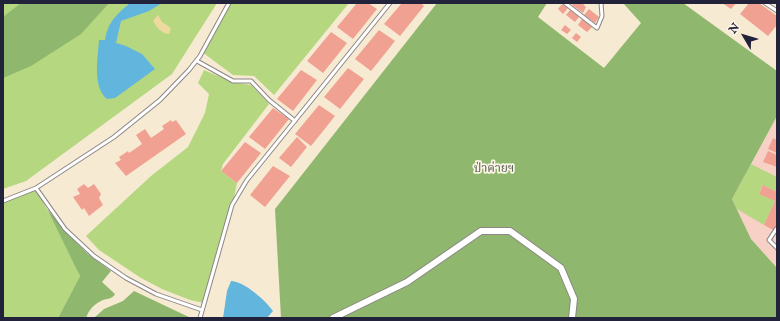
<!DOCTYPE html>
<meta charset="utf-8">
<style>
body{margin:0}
#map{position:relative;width:780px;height:321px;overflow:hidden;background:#f7ead2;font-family:"IM FELL English",serif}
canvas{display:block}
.frame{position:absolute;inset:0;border:4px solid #22223b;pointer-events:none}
.north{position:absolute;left:724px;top:16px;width:40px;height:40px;-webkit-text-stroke:3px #fcf5e5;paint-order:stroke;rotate:308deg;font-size:11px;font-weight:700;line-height:16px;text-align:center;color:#22223b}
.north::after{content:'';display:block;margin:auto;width:14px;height:18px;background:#22223b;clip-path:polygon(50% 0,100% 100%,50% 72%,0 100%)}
</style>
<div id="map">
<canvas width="780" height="321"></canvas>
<div class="frame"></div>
<div class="north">N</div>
</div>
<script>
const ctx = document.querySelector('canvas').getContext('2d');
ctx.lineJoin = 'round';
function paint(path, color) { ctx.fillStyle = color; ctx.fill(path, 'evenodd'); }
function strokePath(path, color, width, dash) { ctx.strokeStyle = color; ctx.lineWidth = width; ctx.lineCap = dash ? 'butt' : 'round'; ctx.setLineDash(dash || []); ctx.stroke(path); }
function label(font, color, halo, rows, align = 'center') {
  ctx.font = font + ' "IM FELL English","Noto Serif Thai",serif'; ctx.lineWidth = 3.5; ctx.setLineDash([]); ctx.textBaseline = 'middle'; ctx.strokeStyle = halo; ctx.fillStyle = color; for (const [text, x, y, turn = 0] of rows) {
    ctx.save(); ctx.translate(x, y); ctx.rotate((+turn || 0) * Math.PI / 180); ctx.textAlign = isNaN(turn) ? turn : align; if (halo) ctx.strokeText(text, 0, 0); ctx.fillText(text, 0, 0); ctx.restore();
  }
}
paint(new Path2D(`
 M777,116V268L751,239L732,199Z`), '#f7d1c6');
paint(new Path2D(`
 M3,3H217L172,74L26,181L3,189Z
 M230,3H349L274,95L254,76L233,75L202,52Z
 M204,70L232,82L251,85L269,104L223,164L221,171L237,183L233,202L204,303L190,300L162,289L141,278L99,250L86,236L151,176L188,147L205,113L209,94L198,83Z
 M751,164L777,177V192L763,185L759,193L775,201L764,225L737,209L732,199Z
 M36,188L74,262L80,276L58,318H3V201Z`), '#b4d77f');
paint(new Path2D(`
 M21,3H109L81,34L31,66L3,78V17Z
 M437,3H547L538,17L604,68L641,23L623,3H683L777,71V116L732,199L751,239L777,268V318H281L275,209Z
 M47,209L67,233L88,254L111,271L102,282L115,294C112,300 106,298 101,301C93,305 89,310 86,318H58L80,276Z
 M134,291L191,318H94L104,309L123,301Z`), '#8fb86e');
paint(new Path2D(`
 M158,15L162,22L171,28L169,34C161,33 157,28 153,21Z`), '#eeda9e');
paint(new Path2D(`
 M130,3H162L149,11L121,21L116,43L126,46L142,54L155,69L115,98L107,99C92,86 98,58 99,40H105C108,22 116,15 130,3Z
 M231,281C244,281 266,301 273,311L267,318H223L227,291Z`), '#62b6de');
paint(new Path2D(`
 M357,3H368L377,9L353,39L337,27Z
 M402,3H421L424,6L400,36L384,24Z
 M574,3H582L586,7L583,13L572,5Z
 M722,3H736L731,9Z
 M749,3H759L777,16V25L768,36L740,14Z
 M562,4L568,8L563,14L558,9Z
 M589,9L599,17L595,23L584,15Z
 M570,10L579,17L575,22L566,15Z
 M582,19L592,27L587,32L578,25Z
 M565,25L571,30L567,34L561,30Z
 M379,30L395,41L371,71L355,59Z
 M331,32L347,43L323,73L307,61Z
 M576,33L581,37L577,42L572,38Z
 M348,68L364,79L340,109L324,97Z
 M301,70L317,80L293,111L277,99Z
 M319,105L335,116L311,146L295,134Z
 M273,108L289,119L265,149L249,137Z
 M171,120L172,122L176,120L186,134L126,176L115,163L121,160L119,157L128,151L129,153L142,144L136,135L145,129L151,138L164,129L162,126Z
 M297,137L307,147L291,167L279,158Z
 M773,138L777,140V153L768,149Z
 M245,142L261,153L237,183L221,171Z
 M768,151L777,155V167L763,162Z
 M273,166L290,176L265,207L250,195Z
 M84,184L88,188L94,184L101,194L99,198L103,205L89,216L84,208L82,210L73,197L80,194L77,189Z
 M763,185L777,192V223L773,230L764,225L775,201L759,194Z`), '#f1a192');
const service = new Path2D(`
 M565,3L597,28L602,16L601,3
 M765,3L777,11
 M197,61L233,81H251L269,100L295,121
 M36,188L65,229L94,256L126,278L156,294L202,310
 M3,201L36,188L114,137L160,100L189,70L200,56L229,3
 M777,228L769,240L777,248
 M200,318L232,205L247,180L390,3`);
const minor = new Path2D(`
 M333,318L407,282L481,231H510L561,268L574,299L572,318`);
strokePath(service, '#8c8686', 5);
strokePath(minor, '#8c8686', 8);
strokePath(service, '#fff', 3);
strokePath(minor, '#fff', 6);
label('12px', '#4e584f', '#fcf5e5', [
 ["ป่าค่ายฯ",494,170]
]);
</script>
